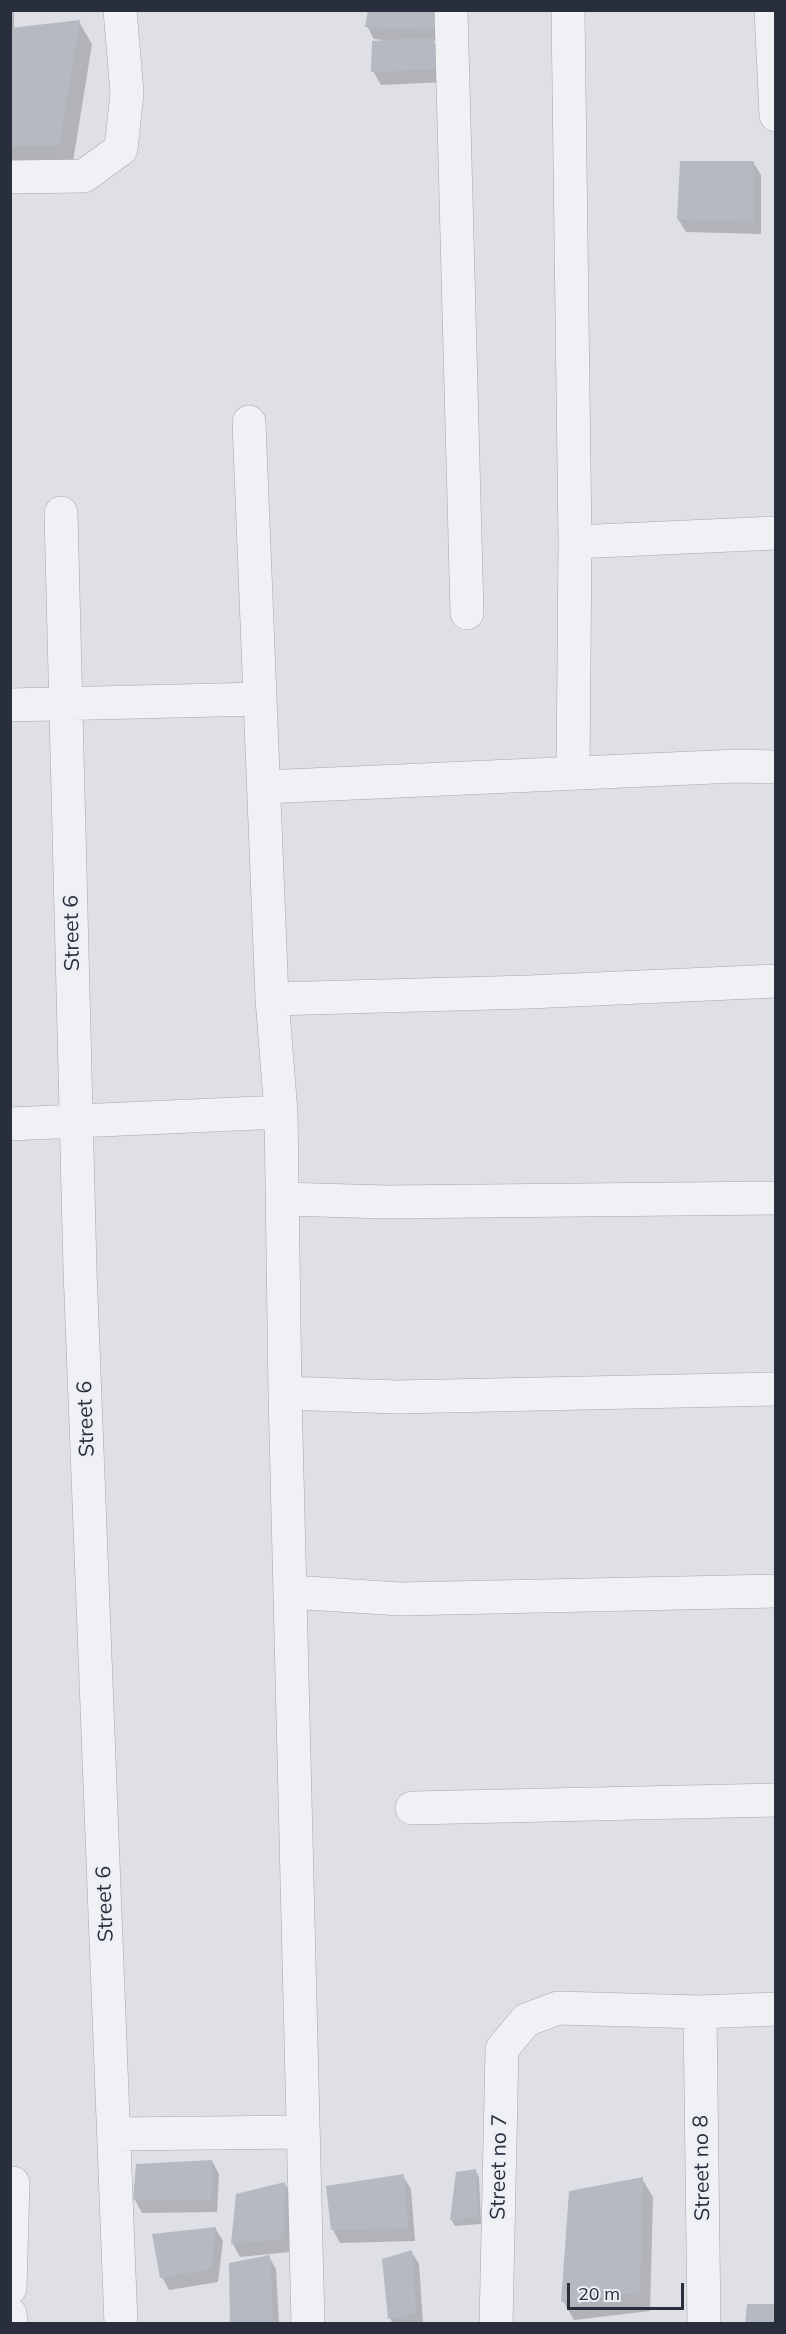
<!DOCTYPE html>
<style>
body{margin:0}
#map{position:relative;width:786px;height:2334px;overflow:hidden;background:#dee0e6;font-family:Mulish,sans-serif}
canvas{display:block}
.frame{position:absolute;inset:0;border:12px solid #282e3c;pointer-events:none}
.scale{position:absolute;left:567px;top:2283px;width:117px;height:27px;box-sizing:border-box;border:3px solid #282e3c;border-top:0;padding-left:8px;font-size:18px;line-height:21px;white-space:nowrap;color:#282e3c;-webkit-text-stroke:4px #edeff4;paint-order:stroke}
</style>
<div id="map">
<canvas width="786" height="2334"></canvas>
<div class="frame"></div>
<div class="scale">20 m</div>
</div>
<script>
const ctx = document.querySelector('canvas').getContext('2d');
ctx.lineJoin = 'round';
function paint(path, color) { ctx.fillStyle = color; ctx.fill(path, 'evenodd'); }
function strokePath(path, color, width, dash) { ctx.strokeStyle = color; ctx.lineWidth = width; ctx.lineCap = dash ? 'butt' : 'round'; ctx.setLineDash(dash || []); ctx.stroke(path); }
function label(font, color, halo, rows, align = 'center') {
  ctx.font = font + ' Mulish,sans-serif'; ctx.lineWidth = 6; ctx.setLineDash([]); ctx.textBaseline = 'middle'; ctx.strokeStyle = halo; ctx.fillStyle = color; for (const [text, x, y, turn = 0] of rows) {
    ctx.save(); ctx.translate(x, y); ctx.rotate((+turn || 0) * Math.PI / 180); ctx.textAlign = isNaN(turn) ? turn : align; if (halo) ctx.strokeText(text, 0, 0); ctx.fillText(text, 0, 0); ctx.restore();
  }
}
paint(new Path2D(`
 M10,10H14V29L79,22L92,44L72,168H10Z
 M446,10V41H433L439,52L446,82L381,85L373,71L383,40L374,39L367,26Z
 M753,162L761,175V234L686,232L678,219Z
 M212,2161L219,2174L217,2212L142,2213L135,2200L137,2165Z
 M475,2170L479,2177L481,2224L455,2226L451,2219Z
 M403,2176L411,2189L415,2241L340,2243L333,2230L328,2187Z
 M642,2179L653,2197L650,2311L574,2320L563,2301Z
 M285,2184L292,2197L290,2252L240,2257L233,2244L238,2196Z
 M215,2228L223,2241L218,2282L169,2290L162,2277Z
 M411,2251L419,2264L423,2324H393L390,2318Z
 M268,2255L276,2269L279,2324H232Z`), '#0003');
paint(new Path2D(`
 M368,10H439V29L365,27Z
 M80,20L59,146H10V28Z
 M433,37L439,69L371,72L372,41Z
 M680,161H754V221L677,219Z
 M212,2160L211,2200H133L136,2164Z
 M476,2169L478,2218L450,2220L456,2172Z
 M404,2174L408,2228L331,2230L326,2186Z
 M643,2177L640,2292L561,2302L569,2191Z
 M285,2182L283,2239L231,2244L236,2194Z
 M216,2227L211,2269L160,2278L152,2234Z
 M412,2250L416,2313L388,2319L382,2259Z
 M270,2255L273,2324H230L229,2263Z
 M747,2304H776V2324H745Z`), '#b5b9c2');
const minor = new Path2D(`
 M451,10L467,613
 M568,10L575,542L573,773
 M771,10L776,115
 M10,177L84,176L121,149L127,93L120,10
 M249,422L272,999L281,1112L285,1393L308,2324
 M61,513L80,1270L121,2324
 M575,542L776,533
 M10,705L260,699
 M264,787L737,766L776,767
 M272,999L529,992L776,981
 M10,1124L281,1112
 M283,1199L386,1202L776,1198
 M285,1393L397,1397L776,1389
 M291,1592L400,1599L776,1591
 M412,1808L776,1800
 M700,2012L704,2324
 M114,2134L303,2132
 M10,2288L13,2183
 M10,2314L11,2324
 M496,2324L502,2049L526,2020L558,2008L700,2012L776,2009`);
strokePath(minor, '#a4a7b0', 34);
strokePath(minor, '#f0f1f5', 33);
label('21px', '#282e3c', '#edeff4', [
 ["Street 6",72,933,-91],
 ["Street 6",86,1419,-92],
 ["Street 6",105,1904,-92],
 ["Street no 7",499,2167,-89],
 ["Street no 8",702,2168,-91]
]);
</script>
